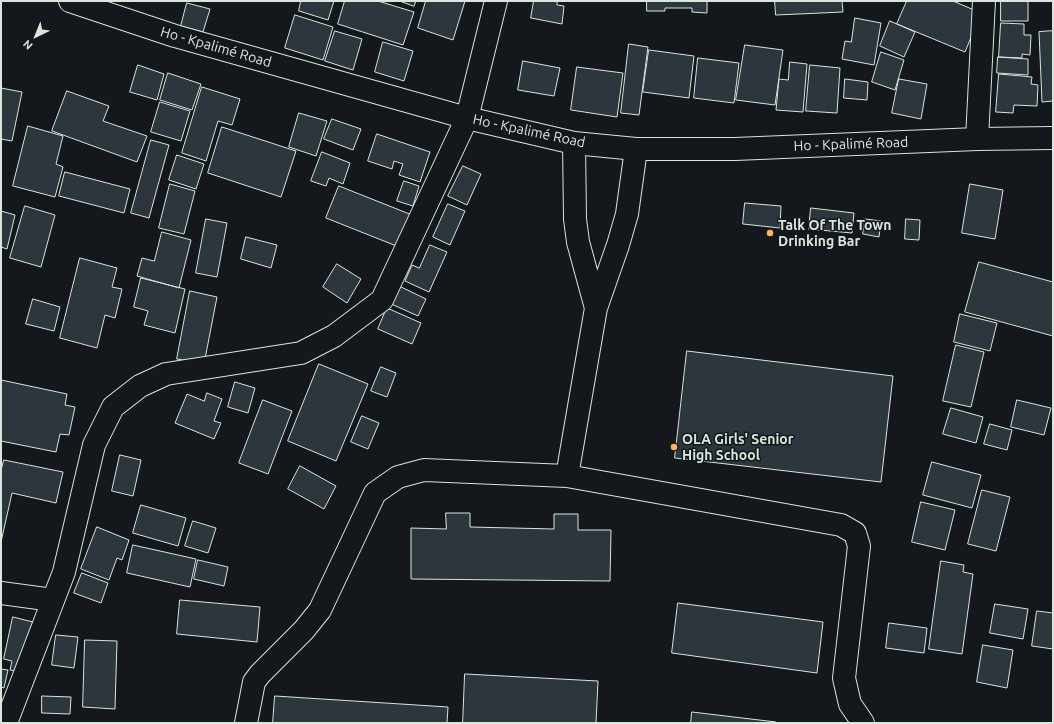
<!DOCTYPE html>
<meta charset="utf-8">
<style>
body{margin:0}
#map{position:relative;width:1054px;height:724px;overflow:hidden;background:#14181c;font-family:Ubuntu,sans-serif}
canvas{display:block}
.frame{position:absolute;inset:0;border:2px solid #d8e6dc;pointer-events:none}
.north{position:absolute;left:16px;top:16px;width:40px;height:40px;-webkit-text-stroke:3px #14181c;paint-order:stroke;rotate:223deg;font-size:11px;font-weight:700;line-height:16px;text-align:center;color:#d8e6dc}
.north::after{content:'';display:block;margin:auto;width:14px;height:18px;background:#d8e6dc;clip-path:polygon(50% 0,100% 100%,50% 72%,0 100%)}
</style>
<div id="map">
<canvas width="1054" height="724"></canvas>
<div class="frame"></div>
<div class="north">N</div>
</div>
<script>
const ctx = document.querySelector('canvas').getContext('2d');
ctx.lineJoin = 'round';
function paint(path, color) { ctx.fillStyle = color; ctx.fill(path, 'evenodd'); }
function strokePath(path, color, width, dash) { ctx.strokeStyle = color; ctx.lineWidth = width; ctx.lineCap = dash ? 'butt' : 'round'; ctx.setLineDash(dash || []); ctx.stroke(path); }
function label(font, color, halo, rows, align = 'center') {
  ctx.font = font + ' Ubuntu,sans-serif'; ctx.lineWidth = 3; ctx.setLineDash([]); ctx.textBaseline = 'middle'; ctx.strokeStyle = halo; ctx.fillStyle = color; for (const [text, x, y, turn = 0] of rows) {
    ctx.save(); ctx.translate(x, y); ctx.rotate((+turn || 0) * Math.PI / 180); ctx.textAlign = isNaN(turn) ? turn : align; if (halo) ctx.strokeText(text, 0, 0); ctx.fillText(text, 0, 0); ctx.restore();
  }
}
const building = new Path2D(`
 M301,1H334L328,20L299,11Z
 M345,1H378L414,12L403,45L338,24Z
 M400,1H416L414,6Z
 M426,1H465L453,40L418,28Z
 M534,1H557V5L564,6L562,24L531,18Z
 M647,1H707V13L692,12V8H665V11H647Z
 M775,1H842L843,12L776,15Z
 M907,1H953L981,13L965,52L897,24Z
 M1001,1H1028V21H1001Z
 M187,3L210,9L203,32L181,26Z
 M295,15L333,27L323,60L285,48Z
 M855,18L881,23L874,65L842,59L845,41L851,42Z
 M890,21L915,32L904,57L880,46Z
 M1001,23L1024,24V35H1031L1030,55L1022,54V58L999,57Z
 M335,31L362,39L353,70L325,61Z
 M1053,31V101L1042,102L1039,32Z
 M383,42L413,51L404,81L375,72Z
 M629,44L648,47L639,115L621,113Z
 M745,45L783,50L775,105L736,100Z
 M649,50L694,56L689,98L643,92Z
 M881,52L904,60L895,90L872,82Z
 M998,57L1028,59V75L997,73Z
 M698,58L739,63L734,103L694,98Z
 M523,61L560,68L554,96L518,90Z
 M790,62L807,64L803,112L776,110L779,79L788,80Z
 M138,65L164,74L157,100L130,92Z
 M810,65L840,68L837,113L806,111Z
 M577,67L623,73L617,117L571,110Z
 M168,73L201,84L192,110L160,100Z
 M999,74L1032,77L1031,84L1038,85L1037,106L1014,105L1013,113L996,112Z
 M845,79L868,82L867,100L844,98Z
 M899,79L927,84L921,119L892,113Z
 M202,87L240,99L232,125L218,121L206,161L182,153Z
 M1,88L22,92L12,141L1,139Z
 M67,91L109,106L103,121L147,136L137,162L52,131Z
 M160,102L190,111L181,141L151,132Z
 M299,113L327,121L316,156L289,147Z
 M332,119L361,129L353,150L324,139Z
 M28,126L63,136L56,164L63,167L55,197L13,186Z
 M222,127L296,151L281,197L208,173Z
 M377,134L430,152L420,182L399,175L403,164L394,161L392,169L368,161Z
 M151,140L169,145L149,218L131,213Z
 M322,152L350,163L343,184L329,178L326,186L311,181Z
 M177,155L204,164L196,189L169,180Z
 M463,166L481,174L467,205L448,196Z
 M65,172L130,189L124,213L59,196Z
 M404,181L419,186L413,206L397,201Z
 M170,184L195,191L184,234L159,228Z
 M970,184L1003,190L995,239L962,233Z
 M339,186L412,215L399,247L326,218Z
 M745,203L781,206L780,228L743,224Z
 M448,204L465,211L450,245L433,237Z
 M25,206L55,215L41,267L10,258Z
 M811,208L854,213L852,233L809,229Z
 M1,211L15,215L7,249L1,247Z
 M206,219L227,223L217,277L196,273Z
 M865,219L881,221L879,237L863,234Z
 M906,219L920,220L919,240L905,239Z
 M162,232L191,240L179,288L137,276L142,258L154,261Z
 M246,237L277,245L271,268L241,259Z
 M430,245L447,252L429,292L405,281L412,265L419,268Z
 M80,258L117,268L112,287L122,289L115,318L105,315L97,348L60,338Z
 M979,262L1053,282V336L965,312Z
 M337,264L361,279L347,303L323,287Z
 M141,278L185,289L175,333L144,325L148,311L134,307Z
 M397,285L426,299L418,316L389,303Z
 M190,291L217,297L204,364L177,359Z
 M33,299L60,307L54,331L26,324Z
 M387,308L421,323L412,344L378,329Z
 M960,314L997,323L990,351L954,342Z
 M956,345L984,352L971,407L943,401Z
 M687,351L893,376L881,482L675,458Z
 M319,364L368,384L336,461L288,441Z
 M381,367L396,373L387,397L371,391Z
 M1,380L67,394L65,405L75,407L69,435L60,434L56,452L1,441Z
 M235,382L255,388L248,413L228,407Z
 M207,393L222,399L214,421L221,423L214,439L175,423L187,394L204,401Z
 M263,400L292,411L268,474L239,463Z
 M1017,400L1051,408L1044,435L1011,427Z
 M951,408L983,417L976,443L943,434Z
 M362,416L379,423L368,449L351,442Z
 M990,424L1012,430L1007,450L984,444Z
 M120,455L141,460L133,496L112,491Z
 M4,460L63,472L56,503L12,493L1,542V471Z
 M932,462L981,475L972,508L923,495Z
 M300,466L336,486L324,509L288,489Z
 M982,490L1010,497L996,551L968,544Z
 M921,502L955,510L945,550L912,542Z
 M141,505L186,518L178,546L133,533Z
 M446,513H470V527L554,529V514H578V530H611L610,581L411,579V528L446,529Z
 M193,521L216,528L208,553L185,546Z
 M97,527L129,540L122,560L117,558L109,580L81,569Z
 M133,545L196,559L190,587L127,573Z
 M198,560L228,567L224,586L194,579Z
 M941,561L964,565L963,572L973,574L962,654L929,649Z
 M82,573L108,583L101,603L74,593Z
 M180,600L260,607L257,642L177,634Z
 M678,603L823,622L817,673L672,653Z
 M995,604L1028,609L1023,639L990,633Z
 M1037,611L1053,613V649L1032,646Z
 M13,617L37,623L26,673L10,670L12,661L4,659Z
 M889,623L927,628L924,653L886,648Z
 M56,635L78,637L74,668L52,665Z
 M85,640L117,641L115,709L83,707Z
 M983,645L1013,650L1007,688L977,682Z
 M1,669L8,670L4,688L1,687Z
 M465,674L598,681L596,723H463Z
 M42,696L71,697L70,714L42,713Z
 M275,696L448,707L447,723H273Z
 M692,712L776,722V723H691Z`);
paint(building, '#2c363c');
strokePath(building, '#d8e6dc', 1);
const minor = new Path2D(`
 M977,139L984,1
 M574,143L575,219L578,242L596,308
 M567,476L596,308L618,245L627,214L636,149
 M1,593L53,600
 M6,723L64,572L94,445L113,407L140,386L166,374L301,353L334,336L382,300L467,118L496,1
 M246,723L254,682L260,674L304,630L320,610L375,493L398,477L424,470L567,476L841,525L855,533L859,546L844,678L850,704L863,723`);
const major = new Path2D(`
 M70,1L175,36L467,118L574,143L636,149H735L977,139L1053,138`);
strokePath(minor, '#d8e6dc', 24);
strokePath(major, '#d8e6dc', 24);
strokePath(minor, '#14181c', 22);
strokePath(major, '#14181c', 22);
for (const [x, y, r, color] of [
 [770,233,4,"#ffb74d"],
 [674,447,4,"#ffb74d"]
]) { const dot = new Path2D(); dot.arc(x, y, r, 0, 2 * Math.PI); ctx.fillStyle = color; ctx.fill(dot); strokePath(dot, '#14181c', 1.5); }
label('14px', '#d8e6dc', '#14181c', [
 ["Ho - Kpalimé Road",216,47,16],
 ["Ho - Kpalimé Road",529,131,12],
 ["Ho - Kpalimé Road",851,144,-2]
]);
label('bold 14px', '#d8e6dc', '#14181c', [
 ["Talk Of The Town",778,225],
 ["Drinking Bar",778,241],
 ["OLA Girls' Senior",682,439],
 ["High School",682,455]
], 'left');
</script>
